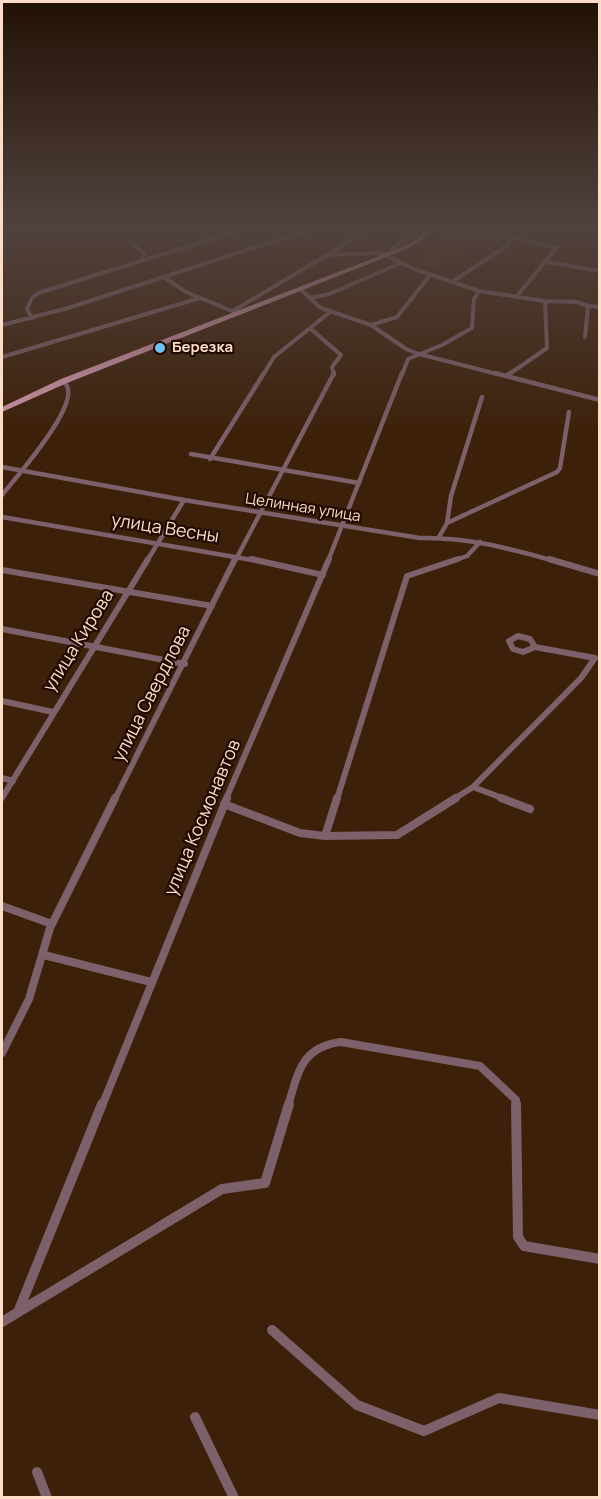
<!DOCTYPE html>
<meta charset="utf-8">
<style>
body{margin:0}
#map{position:relative;width:601px;height:1499px;overflow:hidden;background:#3d2009;font-family:Manrope,sans-serif}
canvas{display:block}
.frame{position:absolute;inset:0;border:3px solid #feddc7;pointer-events:none}
</style>
<div id="map">
<canvas width="601" height="1499"></canvas>
<div class="frame"></div>
</div>
<script>
const ctx = document.querySelector('canvas').getContext('2d');
ctx.lineJoin = 'round';
function paint(path, color) { ctx.fillStyle = color; ctx.fill(path, 'evenodd'); }
function strokePath(path, color, width, dash) { ctx.strokeStyle = color; ctx.lineWidth = width; ctx.lineCap = dash ? 'butt' : 'round'; ctx.setLineDash(dash || []); ctx.stroke(path); }
function label(font, color, halo, rows, align = 'center') {
  ctx.font = font + ' Manrope,sans-serif'; ctx.lineWidth = 4.5; ctx.setLineDash([]); ctx.textBaseline = 'middle'; ctx.strokeStyle = halo; ctx.fillStyle = color; for (const [text, x, y, turn = 0] of rows) {
    ctx.save(); ctx.translate(x, y); ctx.rotate((+turn || 0) * Math.PI / 180); ctx.textAlign = isNaN(turn) ? turn : align; if (halo) ctx.strokeText(text, 0, 0); ctx.fillText(text, 0, 0); ctx.restore();
  }
}
paint(new Path2D(`
 M455,229L506,238L489,250L469,246L434,269L414,261Z`), '#49280e');
strokePath(new Path2D(`
 M482,229L511,237
 M132,243L144,254L142,261
 M325,255L382,253L414,269L479,291L545,301L577,302L588,306L585,337
 M387,255L407,235L408,229
 M546,262L600,271
 M165,278L186,292L237,313
 M452,282L508,245L511,237L556,248L517,296
 M300,289L321,308L371,325L397,317L430,275
 M310,298L329,294L401,263
 M588,306L600,307
 M233,311L362,234
 M32,318L27,309L32,298L38,293L244,229
 M2,325L68,308L311,229
 M371,325L406,349L419,354L501,375
 M311,329L341,355L332,367L334,375
 M2,357L200,298
 M263,375L274,357L330,312
 M402,375L408,359L442,345L472,328L474,299L479,291
 M508,375L547,348L545,301`), '#7c606a', 4);
strokePath(new Path2D(`
 M495,373L506,376L510,373
 M506,376L600,400
 M191,454L359,483
 M210,459L264,373
 M2,467L184,500L420,538C466,537 509,548 554,561
 M2,495C17,476 73,413 68,389C68,386 65,384 64,381
 M2,517L258,561
 M447,523L557,472L560,468L569,412
 M439,537L447,523L451,496L482,397
 M147,561L184,500
 M235,561L334,373
 M328,561L402,373
 M453,561L467,556L480,542`), '#7c606a', 4.5);
strokePath(new Path2D(`
 M251,559L323,575
 M549,559L600,574
 M2,570L212,606
 M2,629L185,664
 M518,636L530,639L535,647L523,652L513,649L509,641Z
 M2,701L53,712
 M2,778L13,781
 M473,787L505,799
 M2,798L148,559
 M115,799L235,559
 M226,799L329,559
 M337,799L407,576L458,559
 M454,799L473,787L581,678L595,658L535,647`), '#7c606a', 6);
strokePath(new Path2D(`
 M501,798L530,809
 M224,804L300,833L325,836L397,835L456,798
 M325,836L337,798
 M2,906L52,924
 M44,955L151,982
 M2,1053L29,999L50,928L115,798
 M102,1106L227,798
 M288,1106C298,1073 301,1047 341,1042L480,1066L516,1100V1106`), '#7c606a', 8);
strokePath(new Path2D(`
 M516,1104L518,1237L524,1246L600,1259
 M18,1312L102,1104
 M2,1322L222,1189L265,1183L289,1104
 M272,1330L357,1405L424,1431L499,1398L600,1415
 M195,1417L234,1498
 M37,1472L47,1498`), '#7c606a', 10);
paint(new Path2D(`
 M427,229H434L420,242L404,250L67,383L2,412V407L61,379L400,248L416,240Z`), '#d097ab');
const sky = ctx.createLinearGradient(0, 0, 0, 439);
sky.addColorStop(0, '#221205');
sky.addColorStop(0.52, '#51423e');
sky.addColorStop(1, '#51423e00');
ctx.fillStyle = sky;
ctx.fillRect(0, 0, 601, 439);
for (const [x, y, r, color] of [
 [160,348,6,"#6ec2f3"]
]) { const dot = new Path2D(); dot.arc(x, y, r, 0, 2 * Math.PI); ctx.fillStyle = color; ctx.fill(dot); strokePath(dot, '#200a00', 2); }
label('bold 15px', '#feddc7', '#200a00', [
 ["Березка",172,348]
], 'left');
label('15px', '#feddc7', '#200a00', [
 ["Целинная улица",303,508,9]
]);
label('18px', '#feddc7', '#200a00', [
 ["улица Весны",165,529,9],
 ["улица Кирова",79,641,-58],
 ["улица Свердлова",152,694,-63],
 ["улица Космонавтов",203,818,-67]
]);
</script>
